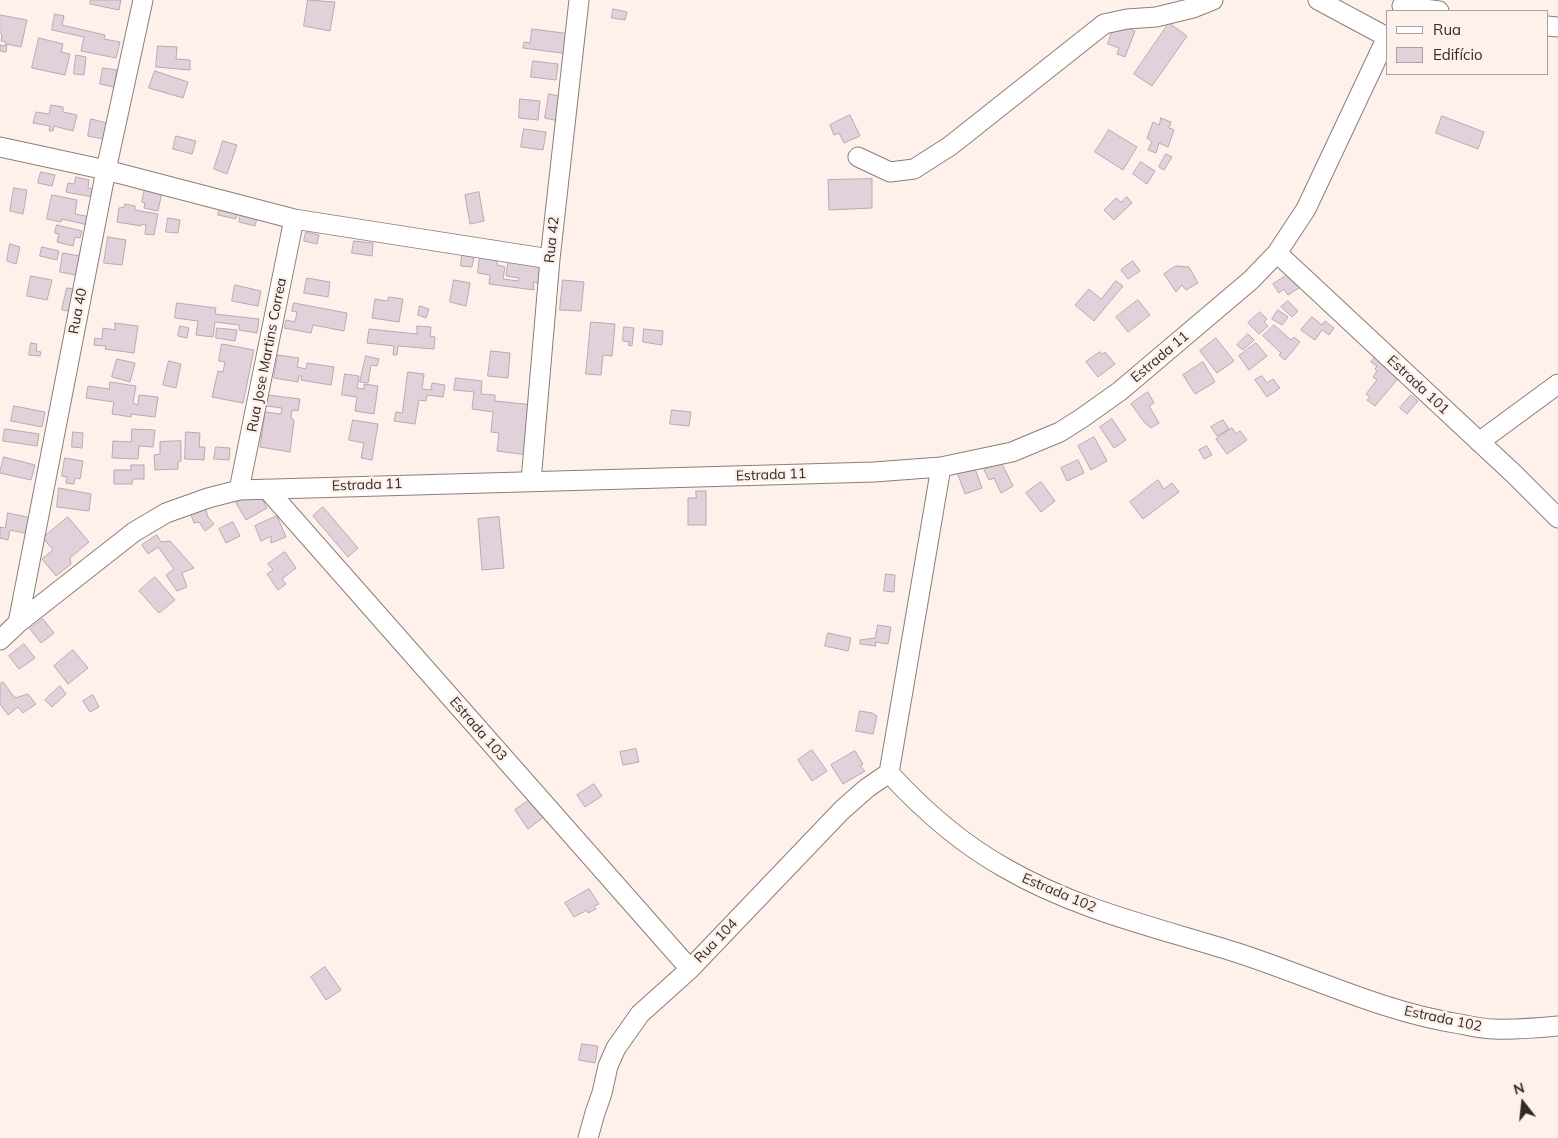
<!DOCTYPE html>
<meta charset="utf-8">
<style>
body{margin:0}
#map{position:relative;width:1558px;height:1138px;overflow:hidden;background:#fef0ea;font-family:Mulish,sans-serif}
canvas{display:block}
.legend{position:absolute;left:1386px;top:10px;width:162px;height:65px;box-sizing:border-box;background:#fef0ea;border:1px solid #aca19c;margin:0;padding:6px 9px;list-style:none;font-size:15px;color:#312b28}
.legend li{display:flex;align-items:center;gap:10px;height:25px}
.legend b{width:25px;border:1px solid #aca19c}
.north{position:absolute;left:1498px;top:1078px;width:50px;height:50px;-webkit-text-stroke:4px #fef0ea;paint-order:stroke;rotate:344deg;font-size:14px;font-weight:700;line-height:20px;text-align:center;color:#312b28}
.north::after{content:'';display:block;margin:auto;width:18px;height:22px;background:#312b28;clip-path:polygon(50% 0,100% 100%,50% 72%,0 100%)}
</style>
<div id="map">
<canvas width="1558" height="1138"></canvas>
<ul class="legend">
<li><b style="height:6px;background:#fff"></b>Rua</li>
<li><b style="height:14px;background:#e1d1db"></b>Edifício</li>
</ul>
<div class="north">N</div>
</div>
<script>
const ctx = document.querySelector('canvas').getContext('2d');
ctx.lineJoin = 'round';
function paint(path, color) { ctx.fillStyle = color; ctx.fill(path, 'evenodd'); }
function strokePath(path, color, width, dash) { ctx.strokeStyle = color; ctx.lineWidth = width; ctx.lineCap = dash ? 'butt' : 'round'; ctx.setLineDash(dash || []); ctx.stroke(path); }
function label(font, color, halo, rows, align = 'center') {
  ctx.font = font + ' Mulish,sans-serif'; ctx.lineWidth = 5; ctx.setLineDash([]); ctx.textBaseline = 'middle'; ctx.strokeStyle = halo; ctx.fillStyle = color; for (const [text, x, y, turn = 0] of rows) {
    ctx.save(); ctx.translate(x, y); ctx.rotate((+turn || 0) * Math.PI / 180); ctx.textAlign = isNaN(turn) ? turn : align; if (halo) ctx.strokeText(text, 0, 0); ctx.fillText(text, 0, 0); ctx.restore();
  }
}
const building = new Path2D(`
 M91,0H121L119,10L90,4Z
 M308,0L335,2L330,31L304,26Z
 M613,9L627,12L625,20L612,18Z
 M55,14L64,16L62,25L105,35L104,39L120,42L116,58L81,51L84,37L52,30Z
 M0,15L27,20L21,47L7,44L6,52L0,51V45L5,46L6,42L1,41L2,34L0,33Z
 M1115,23L1135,31L1125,57L1117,54L1119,48L1108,44Z
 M1169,23L1187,36L1152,86L1134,74Z
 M532,29L571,34L569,54L523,48L524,42L530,43Z
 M39,38L63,44L61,52L70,54L65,75L32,68Z
 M158,46L177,47L176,59L190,60V70L156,67Z
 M76,55L86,57L84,75L74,74Z
 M533,61L558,64L556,80L531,77Z
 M103,68L117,70L114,87L100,84Z
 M155,71L188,82L183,98L149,88Z
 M549,94L563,97L559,121L545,118Z
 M520,99L540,101L538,120L519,118Z
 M51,105L63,107V112L77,115L73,131L54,126L53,131H49L50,126L33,123L36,112L49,114Z
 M850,115L860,136L844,143L839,133L834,135L830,125Z
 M1442,116L1484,132L1478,149L1436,133Z
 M1161,118L1171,122L1169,128L1174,130L1168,147L1159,143L1156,153L1148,150L1152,142L1147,138L1153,122L1159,125Z
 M91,119L107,123L103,139L88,136Z
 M524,129L546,132L543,150L521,147Z
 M1109,130L1137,147L1123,170L1095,152Z
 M176,136L196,141L192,154L173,149Z
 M223,141L237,145L227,174L214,169Z
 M1166,154L1172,157L1164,170L1159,167Z
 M1141,162L1155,171L1147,184L1133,174Z
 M41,172L55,175L52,186L38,183Z
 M76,177L89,180L88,188L94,189L93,197L66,192L68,183L74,184Z
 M872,179V208L829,210L828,180Z
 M146,184L163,187L158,211L144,208L145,203L142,202Z
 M14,188L27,190L23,214L10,211Z
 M479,192L484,221L470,224L465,195Z
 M52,195L77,200L75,214L90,217L88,225L62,219L61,222L47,219Z
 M1127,197L1132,203L1114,220L1104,210L1116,198L1121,202Z
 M125,204L135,206V210L158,214L154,235L145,234L146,225L141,224V226L117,222L119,208L124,207Z
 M220,207L238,210L236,219L218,215Z
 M242,210L258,214L255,226L239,222Z
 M168,218L180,220L178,233L166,232Z
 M57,225L82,231L80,238L75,237L73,246L57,242L59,234L55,233Z
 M306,232L319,235L317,244L304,241Z
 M108,237L126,240L122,265L104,263Z
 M354,241L373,243L372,256L352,253Z
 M10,244L20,247L16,264L7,261Z
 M42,247L59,251L57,260L40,256Z
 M63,253L85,257L81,276L60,272Z
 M480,254L498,257L497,265L505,267L503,279L518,281L519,278L506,276L508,261L543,266L541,284L533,282L534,290L489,284L490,275L478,273Z
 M462,255L474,257L472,267L461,266Z
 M1133,261L1140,271L1128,279L1121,270Z
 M1176,266L1189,267L1198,283L1186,290L1182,285L1176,292L1164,274Z
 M1292,272L1302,286L1288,295L1284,289L1279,293L1273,284Z
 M31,276L52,280L47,300L27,296Z
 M307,278L330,282L328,297L304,293Z
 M454,280L470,283L466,306L450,302Z
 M563,280L584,282L581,311L560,310Z
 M1116,281L1123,286L1094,321L1075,305L1089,289L1101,299Z
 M235,285L261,291L258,306L232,301Z
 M67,288L74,289V312L62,310Z
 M389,297L403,299L399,322L372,318L375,299L387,301Z
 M1138,300L1150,315L1128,332L1116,317Z
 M1288,301L1298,311L1292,317L1281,307Z
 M177,303L216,308L215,314L259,319L257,333L239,330V325L215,322L213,337L196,335L198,321L175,318Z
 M294,303L347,313L344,331L313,325L311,333L284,328L286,320L295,322L297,312L292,311Z
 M420,306L429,309L426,318L418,315Z
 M1278,310L1288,317L1282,325L1272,319Z
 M1260,312L1267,319L1264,322L1268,326L1259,334L1248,323Z
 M1312,317L1322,325L1325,321L1334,328L1329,335L1322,330L1315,340L1301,330Z
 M591,322L615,324L612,356L603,355L601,375L586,374Z
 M115,323L138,326L134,353L105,349L106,346L94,345L95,338L102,339L103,328L115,330Z
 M1274,325L1291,340L1294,337L1300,342L1285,360L1279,355L1281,353L1263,336Z
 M180,326L189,328L187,338L178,336Z
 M417,326L431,327L430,336L435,337L434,349L398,346L397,355H393L394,346L367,343L369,329L417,334Z
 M624,327L634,328L632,346L628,345L630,342L623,341Z
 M217,328L237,330L235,341L216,338Z
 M644,329L663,331L662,345L643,342Z
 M1248,334L1254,340L1243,350L1237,345Z
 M1216,338L1234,361L1217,373L1200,351Z
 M31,343L37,344L36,351L41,352L40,356L29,355Z
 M1256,343L1267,356L1249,370L1239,356Z
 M222,344L254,350L243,403L212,397L218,371L223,372L225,362L219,361Z
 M491,351L510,353L508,378L488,376Z
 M1100,352L1102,354L1105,352L1115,364L1098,377L1086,362Z
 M278,355L299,358L297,367L306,369L307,363L334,367L331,385L301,380L302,376H299L298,382L274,378Z
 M1377,355L1401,375L1375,406L1367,400L1370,397L1366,394L1377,380L1373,377L1377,371L1375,369L1377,366L1371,362Z
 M366,356L379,359L377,366L371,365L368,383L360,382Z
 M117,359L135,363L130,382L112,377Z
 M169,361L181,364L176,388L163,385Z
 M1203,362L1215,382L1195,394L1183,375Z
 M408,372L424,374L422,389L431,390L432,383L445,385L443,397L427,395L426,401L419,400L415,424L394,421L396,412L402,413Z
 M345,374L359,376L357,388L364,389V384L378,386L374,414L355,411L357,397L342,395Z
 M1262,376L1267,383L1273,379L1280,388L1267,397L1255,380Z
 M456,378L482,381L481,394L495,395V401L534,405L528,455L497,451L499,433L491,432L493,412L472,409L474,392L454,390Z
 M110,382L136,386L133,403L138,405L139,395L158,397L155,417L131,414V417L112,414L114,402L86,398L88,386L109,389Z
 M1148,392L1154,403L1149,406L1159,423L1151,428L1144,422L1131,404Z
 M268,395L300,399L298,411L292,410L291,418L294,420L290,452L260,447L265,412L281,414L282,408L266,406Z
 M1411,395L1418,401L1407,414L1400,408Z
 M14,406L45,412L42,427L11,421Z
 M672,410L691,412L689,426L670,424Z
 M1112,419L1126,440L1114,448L1100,427Z
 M353,420L378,424L372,460L361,458L364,443L349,440Z
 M1223,420L1229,429L1217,436L1211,427Z
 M1232,428L1236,434L1240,431L1247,440L1227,454L1216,439Z
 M5,429L39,434L37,446L3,441Z
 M132,429L155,430L153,447L139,446L138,459L112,458L113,441L131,442Z
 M73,432L83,433L82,448L72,447Z
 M186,432L200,433L199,447H205L204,460L185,459Z
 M1094,437L1107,461L1091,470L1078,446Z
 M181,441V461L178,462V469L155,470L154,455L160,454V442Z
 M1207,446L1212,455L1204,459L1199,450Z
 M216,447L230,448L229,460L214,459Z
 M4,457L35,465L31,480L0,473Z
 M65,458L83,461L80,479L75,478L74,484L66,483L67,477L62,476Z
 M1078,460L1084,473L1067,481L1061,468Z
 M1001,462L1013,486L1001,493L994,478L989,480L984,470Z
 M131,465H144V479H133L132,484H114V470H131Z
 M974,466L982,488L965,494L957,472Z
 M1158,480L1164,489L1172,483L1179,492L1143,519L1130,502Z
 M1041,482L1055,501L1041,512L1026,493Z
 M59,488L91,494L89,511L57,507Z
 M258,491L267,508L246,520L236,503Z
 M696,491H706V525H688V498H696Z
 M205,507L208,517L214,524L205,531L199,522L194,523L190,512Z
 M323,507L358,548L348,557L313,516Z
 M8,513L32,518L29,534L10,530L8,540L0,538V527L5,528Z
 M277,516L286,537L271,543V536L261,541L255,526Z
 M68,517L89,542L70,558L71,564L56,576L42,559L53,550L43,538Z
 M499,517L504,568L482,570L478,519Z
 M233,522L240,536L226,543L219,529Z
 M157,535L161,542L170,541L194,568L182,573L187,587L177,591L166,575L174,569L158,547L148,554L142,545Z
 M285,552L296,568L282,579L286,584L278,590L267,574L273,570L268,564Z
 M886,574L895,575L894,592L884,591Z
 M155,577L175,600L159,613L139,591Z
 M43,619L54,633L41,643L30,629Z
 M878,625L891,627L888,644L875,642L876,646L860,644V640L875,638Z
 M828,633L851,638L848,651L825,646Z
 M24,644L35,658L19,669L9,656Z
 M73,650L88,668L68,684L54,666Z
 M3,682L15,698L28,694L36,704L23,713L18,707L8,715L0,704V684Z
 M60,686L66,694L52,707L45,700Z
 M93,695L99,707L90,712L83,701Z
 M860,711L872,713L877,716L873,734L856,731Z
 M636,749L639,762L623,765L620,752Z
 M812,750L827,771L812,781L798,760Z
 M855,751L863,764L860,766L865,771L843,784L831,765Z
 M594,784L602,796L585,807L577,795Z
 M531,799L544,817L528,829L515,810Z
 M589,889L599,904L594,906L596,909L588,913L587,910L574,917L565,903Z
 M325,967L341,990L326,1000L311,977Z
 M582,1044L598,1046L595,1063L579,1060Z`);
paint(building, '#e1d1db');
strokePath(building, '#b8a9b2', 1);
const minor = new Path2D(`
 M1318,0L1387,37
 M1402,6L1439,11
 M1547,26L1558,27
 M0,147L106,170L294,219L550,259
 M858,157L890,172L914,169L950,146L1104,24L1127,19L1156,17L1193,8L1213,0
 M1277,253L1514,474L1558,518
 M1479,442L1558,384
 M531,481L550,259L579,0
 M267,489L690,969
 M239,490L294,219
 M18,623L106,170L143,0
 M0,640L18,623L134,532L166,513L208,498L239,490L874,472L941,467L1012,452L1060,432L1082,418L1120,391L1251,280L1277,253L1306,209L1387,37
 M889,773C923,810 960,843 1005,868C1077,910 1159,928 1238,953C1312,977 1383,1012 1460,1024C1471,1026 1483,1029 1494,1029C1515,1030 1537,1028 1558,1026
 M889,773L941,467
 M588,1138L595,1113L602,1093L608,1066L616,1048L640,1014L690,969L842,810L867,788L889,773`);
strokePath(minor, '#8d7e77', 21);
strokePath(minor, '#fff', 19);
label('14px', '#312b28', '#fef0ea', [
 ["Rua 42",552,240,-84],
 ["Rua 40",78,311,-79],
 ["Rua Jose Martins Correa",267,355,-79],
 ["Estrada 11",1160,357,-40],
 ["Estrada 101",1418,385,43],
 ["Estrada 11",771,475,-2],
 ["Estrada 11",367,485,-2],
 ["Estrada 103",478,729,49],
 ["Estrada 102",1059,893,23],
 ["Rua 104",716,941,-46],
 ["Estrada 102",1443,1019,12]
]);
</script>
